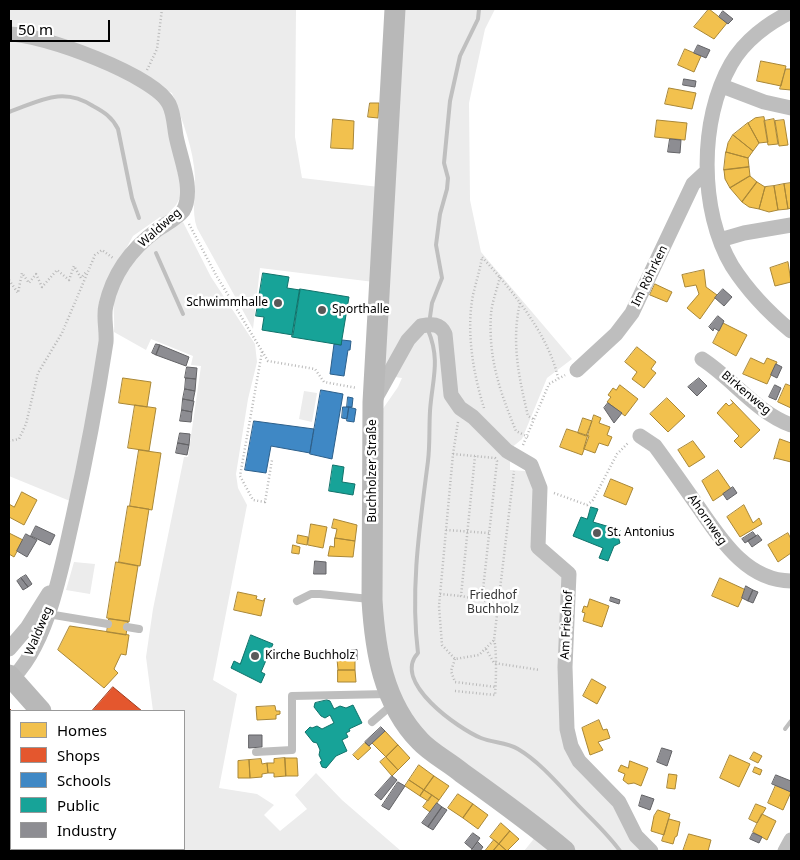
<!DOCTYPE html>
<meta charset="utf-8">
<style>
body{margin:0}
#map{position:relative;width:800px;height:860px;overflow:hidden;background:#fff;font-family:"Noto Sans",sans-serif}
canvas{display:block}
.frame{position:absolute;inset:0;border:10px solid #000;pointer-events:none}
.legend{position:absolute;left:10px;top:710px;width:175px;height:140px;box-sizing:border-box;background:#fff;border:1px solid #999;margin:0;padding:6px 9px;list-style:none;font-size:15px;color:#000}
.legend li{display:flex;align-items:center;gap:10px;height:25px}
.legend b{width:25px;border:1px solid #999}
.scale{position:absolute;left:10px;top:20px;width:100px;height:22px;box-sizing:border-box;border:2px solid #000;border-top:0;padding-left:6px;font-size:15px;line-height:18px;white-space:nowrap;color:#000;-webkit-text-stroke:4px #fff;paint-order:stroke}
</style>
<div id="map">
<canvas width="800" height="860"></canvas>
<div class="frame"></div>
<ul class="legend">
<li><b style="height:14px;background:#f2c14e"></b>Homes</li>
<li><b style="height:14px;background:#e4572e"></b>Shops</li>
<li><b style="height:14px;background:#3f88c5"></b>Schools</li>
<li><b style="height:14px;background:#17a398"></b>Public</li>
<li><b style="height:14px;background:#8d8d92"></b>Industry</li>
</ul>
<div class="scale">50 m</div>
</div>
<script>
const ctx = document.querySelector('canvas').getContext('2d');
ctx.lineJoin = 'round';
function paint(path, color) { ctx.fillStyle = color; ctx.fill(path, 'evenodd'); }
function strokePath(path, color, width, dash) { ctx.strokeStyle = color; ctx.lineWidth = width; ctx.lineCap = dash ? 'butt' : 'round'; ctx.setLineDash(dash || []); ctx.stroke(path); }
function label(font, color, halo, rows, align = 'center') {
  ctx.font = font + ' "Noto Sans",sans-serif'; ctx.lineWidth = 5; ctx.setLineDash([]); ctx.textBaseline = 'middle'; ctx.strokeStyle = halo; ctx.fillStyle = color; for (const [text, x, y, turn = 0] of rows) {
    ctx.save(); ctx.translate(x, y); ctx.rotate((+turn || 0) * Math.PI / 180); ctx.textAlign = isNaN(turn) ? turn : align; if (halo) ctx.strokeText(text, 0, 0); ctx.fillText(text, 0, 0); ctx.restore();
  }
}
paint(new Path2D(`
 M9,9H296L295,137L302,178L379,187L374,282L260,268L253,329L197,228C191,210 196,195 195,178C194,149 182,120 172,93L9,30Z
 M402,9H495L485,29L469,103L470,200L481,252L572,359L547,378L522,439L510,449V470L525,471L537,483V547L564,571L562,723L642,851H577L426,735L398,696L382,629V410L398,387L402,378L382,375ZM449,325L455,383L444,338Z
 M9,40L49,45L136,82L165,108L182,194L176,205L163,219L160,217L133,236L109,280L102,343L70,501L9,476Z
 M183,222L211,277L255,344L257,362L248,399L236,474L238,488L247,505L213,680L237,694L219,788L257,794L274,805L264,815L280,831L307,809L295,795L316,773L342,800L401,851H182L179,849H184V711H153L146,657L153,609L184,457H188L201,366L191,365L193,356L151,339L146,350L114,332C115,318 112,302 114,289C118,264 161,232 183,222Z
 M304,391L317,393L312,422L299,419Z
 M74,562L95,564L90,594L66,590Z
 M537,835L554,851H524Z`), '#ececec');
const homes = new Path2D(`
 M709,9L727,23L714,39L694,27Z
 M685,49L701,56L694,72L678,65Z
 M761,61L786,66L781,86L757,81Z
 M786,69H791V90L780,89Z
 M669,88L696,93L692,109L665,104Z
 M370,103H379L378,118L368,117Z
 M764,117L768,142L759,143L748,123L755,118Z
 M333,119L354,121L353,149L331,148Z
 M774,119L778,144L768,145L764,121Z
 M657,120L687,123L685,140L655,137Z
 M784,120L788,145L779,146L775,121Z
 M748,123L759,143L753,151L733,135Z
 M733,135L753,151L748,158L726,152L728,143Z
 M726,152L748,158L749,167L724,170Z
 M749,167L750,176L730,188L725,179L724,170Z
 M750,176L757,182L742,202L730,188Z
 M757,182L765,187L759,209L749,207L742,202Z
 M791,183V208L788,209L784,184Z
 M784,184L788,209L778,210L774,186Z
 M774,186L778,210L769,212L759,209L765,187Z
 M788,262L791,282L775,286L770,268Z
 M704,270L706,287L717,295L700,319L687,308L699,294L696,285L685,287L682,275Z
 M655,284L672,292L667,302L650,295Z
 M723,323L747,335L736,356L713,343Z
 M637,347L656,362L651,369L656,373L644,388L632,379L637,372L625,362Z
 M751,358L764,364L767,358L777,362L767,384L743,374Z
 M123,378L151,382L147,407L119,403Z
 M786,384L791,386V408L778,402Z
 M620,385L638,399L625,416L607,402L611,397L608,395L613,388L616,390Z
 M667,398L685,416L668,432L650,414Z
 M731,400L760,430L741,448L734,441L739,436L717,413L726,403L729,406L733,403Z
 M135,405L156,408L149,451L128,448Z
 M594,415L601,418L599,423L610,427L607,435L612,437L608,446L599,443L595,453L584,449Z
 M583,418L592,421L586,436L578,433Z
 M567,429L589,436L582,455L560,447Z
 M780,439L791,443V462L775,458L774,459Z
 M693,441L705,457L689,467L678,450Z
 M139,450L161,453L152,510L130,506Z
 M718,470L731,489L713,501L702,481Z
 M611,479L633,488L626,505L604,496Z
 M22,492L37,500L24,525L9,517V504L14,507Z
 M744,505L753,523L759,518L762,524L740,537L727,517Z
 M128,506L149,509L140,566L119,562Z
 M334,519L357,525L355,541L335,538L337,529L332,528Z
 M311,524L327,527L323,548L308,545Z
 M9,533L23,540L14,557L9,554Z
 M788,533L791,539V553L778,562L768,545Z
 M298,535L308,537L307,545L297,543Z
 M335,538L355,541L353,557L328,556L330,546L334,547Z
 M293,545L300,547L299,554L292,553Z
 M116,562L138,566L129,622L107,618Z
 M720,578L746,590L738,607L712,596Z
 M238,592L257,596L256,599L263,601L265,598L261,616L234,610Z
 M590,599L609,606L602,627L583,621L585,613L582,612L584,606L587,607Z
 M109,619L128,621L126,635L107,632Z
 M70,626L129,635L126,655L121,654L114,669L118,673L104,688L58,650Z
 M355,658V670H338L337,659Z
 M338,670H355L356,682H338Z
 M592,679L606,687L597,704L583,696Z
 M275,706L276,711H280V714L276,715V719L257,720L256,707Z
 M599,720L603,730L607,729L610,738L598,742L603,750L590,755L582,728Z
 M385,731L398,745L386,757L372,743Z
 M365,743L371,748L358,760L353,755Z
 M398,745L410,758L398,770L386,757Z
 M754,752L762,756L758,763L750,759Z
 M730,755L750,764L739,787L720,778Z
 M386,757L398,770L392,776L380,762Z
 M285,758H297L298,776H286Z
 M285,758L286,776L274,777V773H268L267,763H274V759Z
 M261,759L262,764L267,763L268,773L262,774V777L250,778L249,760Z
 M249,760L250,778H238V761Z
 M630,761L648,768L641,786L634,783L628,784L623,780L625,774L618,771L621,765L628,768Z
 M419,765L434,776L424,790L409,780Z
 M755,767L762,770L760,775L753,772Z
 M669,774L677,775L675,789L667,788Z
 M434,776L449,786L439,800L424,790Z
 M409,780L424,790L420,796L405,786Z
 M776,785L791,792L783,810L768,803Z
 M424,790L432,795L428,801L420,796Z
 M458,794L473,804L463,818L448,808Z
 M432,795L439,800L430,812L423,807Z
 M473,804L488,815L478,829L463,818Z
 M756,804L766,808L757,823L749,819Z
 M658,810L670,814L664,835L651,831L654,816Z
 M762,814L776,821L767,840L753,832Z
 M669,819L680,822L677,836L675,837L673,844L662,841Z
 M501,823L510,831L499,844L490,837Z
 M510,831L519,839L507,851L499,844Z
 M689,834L711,840L708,851H683Z
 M494,840L499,844L493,851H488L486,850Z
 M499,844L507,851H493Z`);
paint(homes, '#f2c14e');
strokePath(homes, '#a98737', 1);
const shops = new Path2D(`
 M113,687L142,711H92Z
 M9,708L12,711L11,745L9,742Z`);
paint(shops, '#e4572e');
strokePath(shops, '#a03d20', 1);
const schools = new Path2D(`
 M342,340L351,341L350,350H348L344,376L330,374L334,344L341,345Z
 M321,390L343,394L332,459L310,454Z
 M348,397L353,398L352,407H347Z
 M343,407H349L347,419L342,418Z
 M349,407L356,409L354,422L347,421Z
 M254,421L314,429L310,453L271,446L266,473L245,470Z`);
paint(schools, '#3f88c5');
strokePath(schools, '#2c5f8a', 1);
const public = new Path2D(`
 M263,273L289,277L287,288L300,290L293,335L262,330L264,317L256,316Z
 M300,289L349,297L341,345L292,337Z
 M333,465L344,467L342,482L355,484L353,495L329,491Z
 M591,507L598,509L593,522L620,530L618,536L620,543L614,546L608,561L599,558L603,548L573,536L581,517L587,519Z
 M251,635L273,644L261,672L265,674L261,683L231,668L234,661L240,664Z
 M327,700L330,701L334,709L340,706L346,708L353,705L362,723L349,729L350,731L346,733L348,737L342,740L347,751L336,756L326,768L322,767L320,762L322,761L319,755L320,750L317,743L313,742L305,732L310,727L312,728L317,726L322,729L334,723L330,715L325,718L321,716L314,707L315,703Z`);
paint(public, '#17a398');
strokePath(public, '#10726a', 1);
const industry = new Path2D(`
 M723,11L733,19L728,24L719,17Z
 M698,45L710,50L706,58L694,53Z
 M684,79L696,81L695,87L683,85Z
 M670,139L681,140L680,153L668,152Z
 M723,289L732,297L724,306L715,298Z
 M718,316L724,321L719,331L714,328L713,331L709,327Z
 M156,344L160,345L156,355L152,353Z
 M160,345L189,357L186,366L156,355Z
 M776,364L782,367L777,378L771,375Z
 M187,367L197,368L196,379L185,378Z
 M186,378L196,379L195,391L185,389Z
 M699,378L707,386L697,396L688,387Z
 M775,385L781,388L776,400L769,397Z
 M185,389L195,391L193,401L183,399Z
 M183,399L194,401L192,412L182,410Z
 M608,403L622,413L614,423L604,408Z
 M182,410L192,412L191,422L180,421Z
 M180,433L190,434L189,445L178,443Z
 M178,443L189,445L187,455L176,453Z
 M733,487L737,493L727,500L723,494Z
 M36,526L55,535L50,545L31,536Z
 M753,532L756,536L745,543L742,539Z
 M26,534L37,540L27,557L17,551Z
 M758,535L762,540L752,547L748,541Z
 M315,561L326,562V574H314Z
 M26,575L32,584L28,587L21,578Z
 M21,578L28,587L23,590L17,581Z
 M746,586L753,590L748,601L742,598Z
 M753,590L758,592L753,603L748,601Z
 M611,597L620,600L619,604L610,601Z
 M357,650V660L345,658V651Z
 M381,727L385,731L369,746L365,742Z
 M249,735H262V747L249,748Z
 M662,748L672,751L667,766L657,762Z
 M776,775L791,781V792L772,784Z
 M392,776L397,780L381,800L375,795Z
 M398,782L405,786L389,810L382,806Z
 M9,788L11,790L10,804L9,802Z
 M642,795L654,799L650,810L639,806Z
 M437,803L442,807L428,827L422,823Z
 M442,807L447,810L433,830L428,827Z
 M473,833L480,838L472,849L465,843Z
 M753,833L762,837L759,843L750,839Z
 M478,842L483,847L480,851H471Z`);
paint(industry, '#8d8d92');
strokePath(industry, '#636366', 1);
strokePath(new Path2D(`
 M9,112C40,101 62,86 93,106C104,112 112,117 118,129L132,198L139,218
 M156,253L183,314
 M430,317L432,303L442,278L436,245L440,214L447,189L448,178L444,163L450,101L460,56L478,19L479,9
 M428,330C441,361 432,380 430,411C429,428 430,445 428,461C420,524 410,589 418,653C391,682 459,729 481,738C493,743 507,742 518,749C540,762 559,785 576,803C592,820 607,833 620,851
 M785,729L791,721
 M9,768L11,771
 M69,851V849`), '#bfbfbf', 4);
strokePath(new Path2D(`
 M147,70L157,49L162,9
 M189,224L216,275L268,361L315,369L324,382L357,388
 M500,277C497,289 492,302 491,314C488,358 500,392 516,431L528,437
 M9,280L18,293L22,273L29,283L36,274L42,287L57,270L69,280L74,266L81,278L87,271
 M520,303C511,342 519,378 528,416L535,420
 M262,352L240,476L253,500L265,502L272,460
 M484,408C473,373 466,331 473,295C476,282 480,270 482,257C511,289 549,335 558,378
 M458,422L453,454L439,606L442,645L455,659L479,655L494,640L514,471
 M9,441L19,439L26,424L38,373L62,333L95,255L102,250L113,258
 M523,445L549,384L565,375
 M453,454L495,458L497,461L482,599
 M475,456L461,596L498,603
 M554,493L587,505L593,500L617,454L629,442
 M446,530L489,533
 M440,594L461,596
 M486,649L494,663L540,670
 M455,659L451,671L455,682L496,687
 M455,691L495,695C496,685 497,647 494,640`), '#b9b9b9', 2.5, [1, 2.5]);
strokePath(new Path2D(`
 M297,601L311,594H320L370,599
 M48,614L108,624
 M127,627L139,629
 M372,722L393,704
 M256,752L292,750V696L389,694`), '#bebebe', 8);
strokePath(new Path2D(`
 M791,12C768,23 744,41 731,64C699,120 699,210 732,266C748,291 768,312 791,331
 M9,34C42,34 154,75 169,104C174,114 174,125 176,136C179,151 185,167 187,183C188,192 188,203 183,211C178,218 164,225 157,230C131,249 113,274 106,305C103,317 107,330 106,342C97,401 86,459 73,517C62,565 48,648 9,681
 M722,86L764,102L791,108
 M720,240L744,233L791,225
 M702,359C733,379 756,412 791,425
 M577,370L616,334L632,313L693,184L707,171
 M374,401L408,340L421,326C432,324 440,323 445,334L451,395L460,408L473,417L507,451L531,465L540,488L538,547L569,574L565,667L567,729L571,746L579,761L619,802L636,836L651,851
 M640,436L655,446C669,465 683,485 697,505C720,538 746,581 791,581
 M9,649L27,628L49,593
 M785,851L791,840`), '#bebebe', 15);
strokePath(new Path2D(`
 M395,9L373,402L372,600C375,650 383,703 420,741C431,753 449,762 462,773C497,798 532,823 565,851
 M9,675L41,711
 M163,849L166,851`), '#b8b8b8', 21);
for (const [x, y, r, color] of [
 [278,303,5,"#595959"],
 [322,310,5,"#595959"],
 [597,533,5,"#595959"],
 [255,656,5,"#595959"]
]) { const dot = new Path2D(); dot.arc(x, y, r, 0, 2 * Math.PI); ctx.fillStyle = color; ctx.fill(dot); strokePath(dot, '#fff', 2); }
label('12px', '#000', '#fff', [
 ["Waldweg",160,228,-41],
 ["Im Röhrken",650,276,-64],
 ["Birkenweg",746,393,40],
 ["Buchholzer Straße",373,471,-90],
 ["Ahornweg",707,520,55],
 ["Am Friedhof",567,625,-87],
 ["Waldweg",39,631,-67]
]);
label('12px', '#000', '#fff', [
 ["Schwimmhalle",268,303,"right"],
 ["Sporthalle",332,310],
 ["St. Antonius",607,533],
 ["Kirche Buchholz",265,656]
], 'left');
label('12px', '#333', '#fff', [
 ["Friedhof",493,596],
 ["Buchholz",493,610]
]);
</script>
